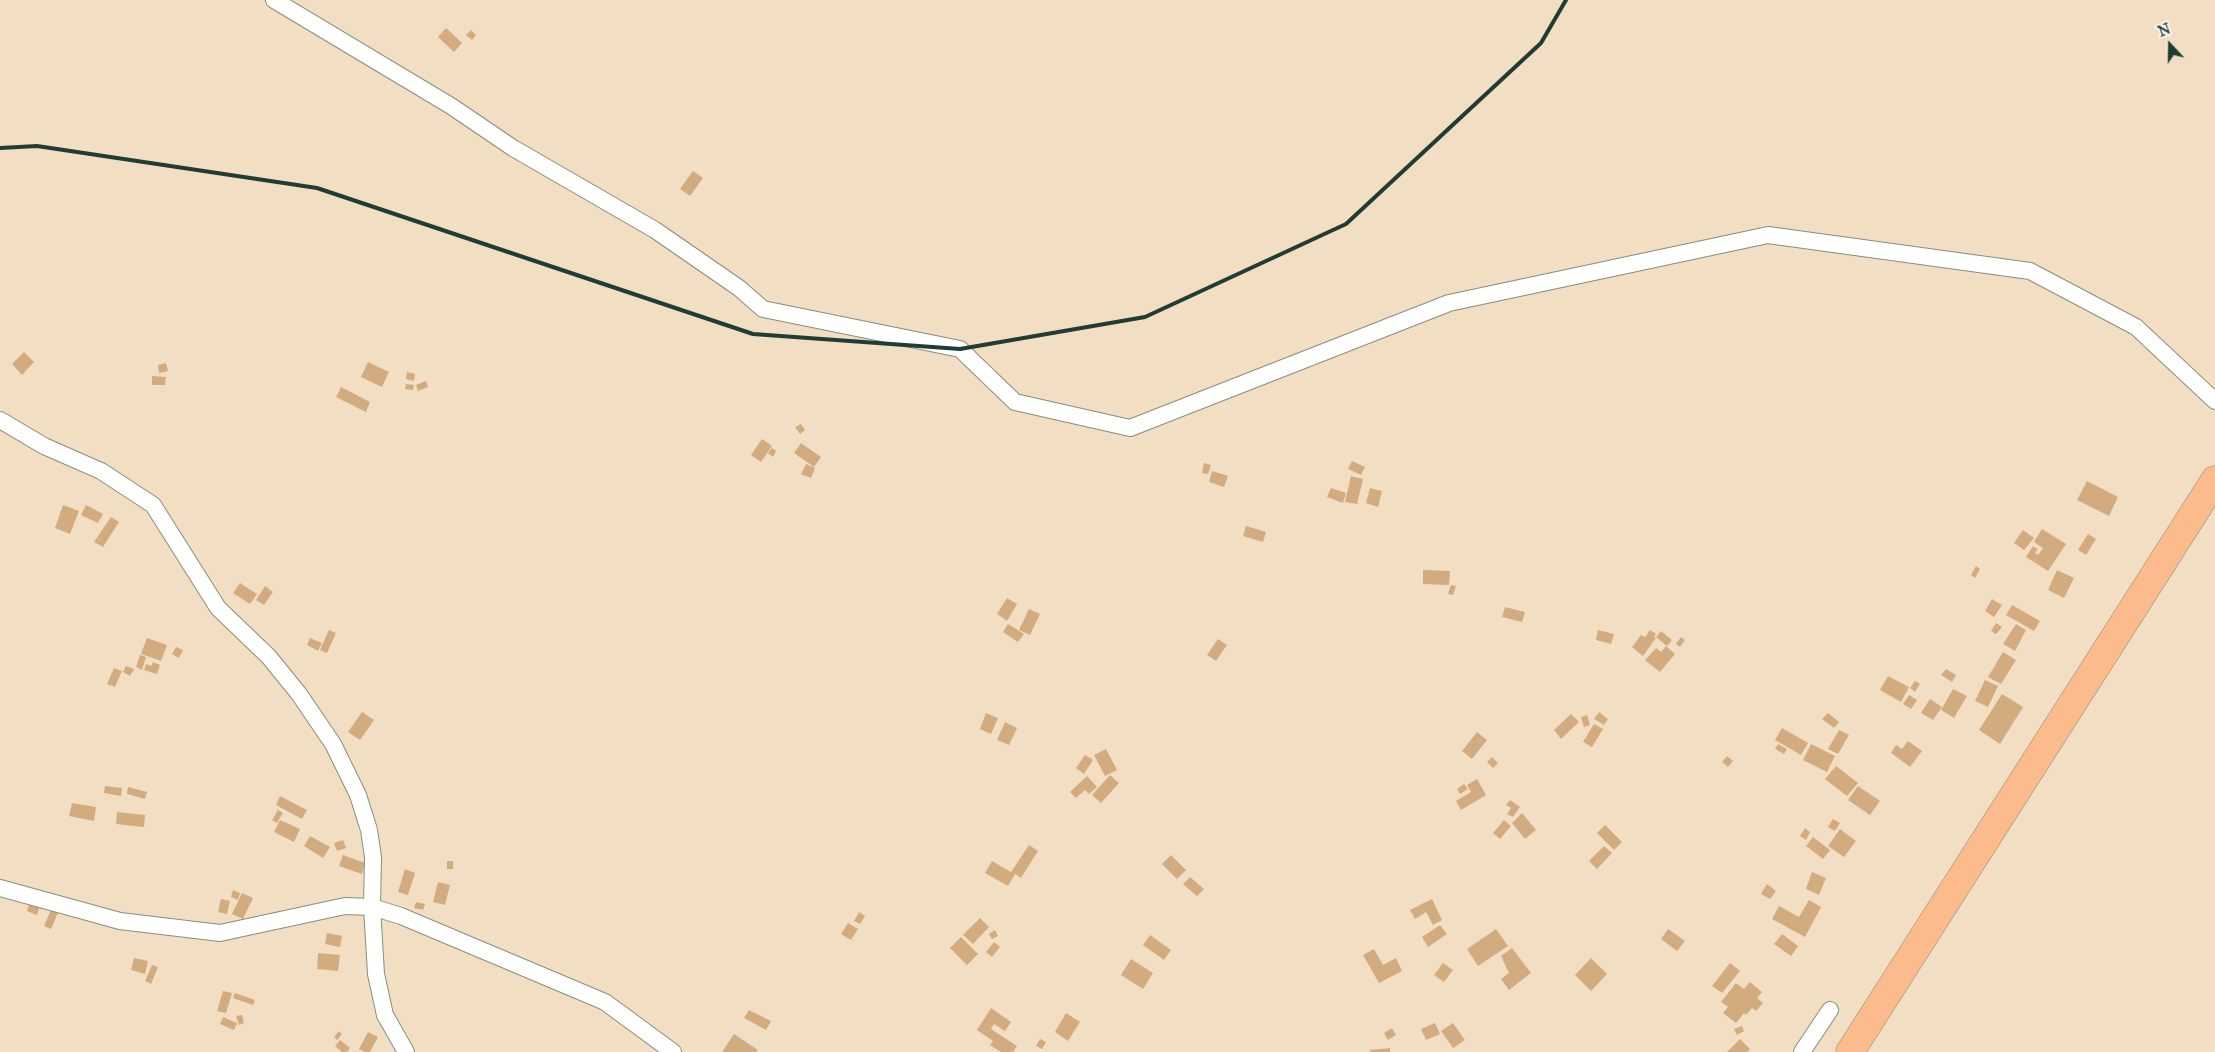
<!DOCTYPE html>
<style>
body{margin:0}
#map{position:relative;width:2215px;height:1052px;overflow:hidden;background:#f2dfc3;font-family:"IM FELL Great Primer",serif}
canvas{display:block}
.north{position:absolute;left:2145px;top:20px;width:50px;height:50px;-webkit-text-stroke:4px #f6f6f2;paint-order:stroke;rotate:339deg;font-size:14px;font-weight:700;line-height:20px;text-align:center;color:#1f3d34}
.north::after{content:'';display:block;margin:auto;width:18px;height:22px;background:#1f3d34;clip-path:polygon(50% 0,100% 100%,50% 72%,0 100%)}
</style>
<div id="map">
<canvas width="2215" height="1052"></canvas>
<div class="north">N</div>
</div>
<script>
const ctx = document.querySelector('canvas').getContext('2d');
ctx.lineJoin = 'round';
function paint(path, color) { ctx.fillStyle = color; ctx.fill(path, 'evenodd'); }
function strokePath(path, color, width, dash) { ctx.strokeStyle = color; ctx.lineWidth = width; ctx.lineCap = dash ? 'butt' : 'round'; ctx.setLineDash(dash || []); ctx.stroke(path); }
paint(new Path2D(`
 M446,28L462,43L454,52L438,37Z
 M471,30L476,35L472,40L466,35Z
 M693,171L703,178L690,196L680,189Z
 M24,352L34,362L22,375L12,364Z
 M368,362L389,372L382,387L361,377Z
 M166,363L168,371L159,373L158,365Z
 M407,372L415,374L414,381L406,379Z
 M152,376L166,377L165,385H152Z
 M426,381L428,387L418,391L416,385Z
 M406,384L414,385L413,390L405,389Z
 M341,387L370,402L366,412L336,397Z
 M801,424L805,430L800,434L795,427Z
 M762,439L772,446L761,462L751,455Z
 M801,443L821,457L814,467L794,453Z
 M772,448L776,451L773,457L768,453Z
 M1352,461L1365,467L1361,475L1348,469Z
 M1204,463L1211,465L1208,474L1202,473Z
 M806,464L815,468L811,478L801,474Z
 M1212,471L1228,476L1224,487L1209,482Z
 M1351,476L1363,479L1357,504L1345,502Z
 M2087,481L2118,497L2109,516L2077,500Z
 M1331,488L1346,493L1343,503L1327,497Z
 M1370,488L1382,491L1378,507L1366,503Z
 M63,505L79,511L70,534L55,528Z
 M86,505L103,514L98,523L81,515Z
 M111,517L119,522L103,547L94,542Z
 M1246,526L1266,532L1263,542L1243,536Z
 M2042,529L2066,544L2048,571L2026,557L2033,546L2038,549L2035,553L2038,555L2043,548L2034,542Z
 M2023,530L2034,538L2024,550L2014,543Z
 M2088,534L2096,539L2086,555L2078,550Z
 M1976,566L1980,569L1975,578L1971,575Z
 M1423,570L1450,571L1449,585L1423,584Z
 M2057,570L2074,578L2064,598L2048,590Z
 M240,583L257,594L250,604L233,593Z
 M1451,585L1456,586L1453,595L1448,594Z
 M265,586L273,592L264,605L256,600Z
 M1007,598L1017,604L1007,621L997,614Z
 M1992,599L2002,605L1994,617L1985,611Z
 M2012,605L2040,621L2034,631L2006,615Z
 M1505,607L1525,612L1522,622L1502,617Z
 M1029,609L1040,614L1030,635L1019,630Z
 M1996,623L2002,627L1996,634L1991,631Z
 M1008,624L1024,634L1018,642L1003,632Z
 M2016,624L2026,630L2015,651L2003,644Z
 M329,630L336,633L327,653L320,650Z
 M1598,630L1614,634L1611,644L1596,640Z
 M1650,630L1656,634L1654,637L1656,638L1643,656L1632,647L1641,635L1645,637Z
 M1661,631L1672,640L1667,646L1656,637Z
 M1681,637L1685,640L1680,647L1676,644Z
 M147,638L167,645L161,661L141,654Z
 M310,638L322,643L318,651L307,645Z
 M1218,639L1227,645L1216,661L1207,655Z
 M1666,646L1675,654L1660,672L1645,660L1656,648L1661,652Z
 M176,647L183,650L179,658L172,654Z
 M2003,652L2016,660L2001,684L1988,677Z
 M140,655L146,657L142,670L136,667Z
 M153,662L160,665L157,674L144,670L146,664L151,666Z
 M126,666L134,669L130,676L123,672Z
 M114,668L122,671L115,687L107,684Z
 M1946,669L1956,675L1952,682L1941,675Z
 M1888,676L1909,687L1901,702L1880,690Z
 M1985,680L1998,686L1988,707L1975,701Z
 M1915,681L1920,684L1915,692L1910,688Z
 M1953,689L1967,696L1954,718L1941,710Z
 M2002,694L2023,707L2000,744L1979,730Z
 M1909,695L1917,700L1911,709L1903,704Z
 M1930,699L1942,707L1933,720L1921,713Z
 M362,712L374,720L360,740L348,732Z
 M1599,712L1608,719L1604,725L1594,719Z
 M986,713L998,718L991,734L980,729Z
 M1828,713L1839,722L1834,728L1822,719Z
 M1571,714L1579,722L1561,739L1554,730Z
 M1587,715L1590,725L1584,727L1581,717Z
 M1005,722L1017,728L1009,745L997,740Z
 M1594,724L1603,729L1592,747L1583,742Z
 M1782,728L1808,743L1801,755L1775,740Z
 M1839,730L1849,735L1838,754L1828,749Z
 M1477,732L1487,740L1472,759L1462,751Z
 M1908,741L1922,751L1910,767L1891,753L1896,745L1902,749Z
 M1778,744L1787,749L1784,754L1775,749Z
 M1811,744L1835,756L1827,772L1803,760Z
 M1106,749L1117,770L1105,776L1094,755Z
 M1085,755L1093,760L1084,774L1076,768Z
 M1727,756L1733,761L1728,767L1722,762Z
 M1492,757L1498,763L1493,768L1487,762Z
 M1836,766L1858,783L1847,796L1825,779Z
 M1110,775L1119,783L1101,803L1092,795Z
 M1087,776L1097,787L1089,794L1085,790L1076,798L1070,792Z
 M1477,779L1486,795L1461,810L1456,801L1471,792L1467,785Z
 M1464,784L1468,789L1460,794L1457,789Z
 M105,786L122,788L121,796L104,793Z
 M1858,786L1880,801L1870,815L1848,800Z
 M128,787L147,792L145,799L127,794Z
 M280,796L307,810L302,819L276,805Z
 M1510,800L1520,807L1513,817L1507,814L1511,808L1506,805Z
 M72,803L96,807L94,821L69,816Z
 M278,810L283,813L277,823L272,820Z
 M117,812L145,815L144,827L116,824Z
 M1522,813L1536,830L1525,839L1512,823Z
 M1833,819L1840,823L1835,831L1828,827Z
 M280,820L300,829L294,842L274,832Z
 M1504,820L1511,826L1500,839L1493,833Z
 M1605,825L1622,842L1614,850L1597,833Z
 M1805,828L1810,832L1806,840L1800,836Z
 M1840,829L1856,841L1844,857L1828,846Z
 M310,836L330,847L323,858L304,846Z
 M1813,837L1830,850L1823,859L1806,846Z
 M343,840L346,848L337,851L334,843Z
 M1029,845L1038,851L1021,878L1015,874L1008,886L985,873L992,861L1011,872Z
 M1604,846L1612,853L1597,869L1589,861Z
 M343,855L365,863L362,874L339,866Z
 M1171,855L1186,870L1177,879L1162,864Z
 M447,861H453V869H447Z
 M405,869L415,873L408,895L398,892Z
 M1812,872L1826,878L1819,895L1806,889Z
 M1190,877L1204,889L1197,896L1183,884Z
 M438,882L450,885L445,905L433,902Z
 M1767,884L1776,891L1770,899L1761,894Z
 M233,890L240,893L238,900L231,897Z
 M242,893L253,898L243,919L232,914Z
 M221,899L230,901L227,914L218,912Z
 M1432,899L1442,920L1433,925L1426,912L1415,919L1410,910Z
 M1809,900L1821,907L1805,937L1772,919L1779,906L1799,917Z
 M416,902L425,904L423,910L414,908Z
 M29,904L39,908L37,915L27,911Z
 M53,905L60,908L51,929L44,926Z
 M859,912L865,916L860,924L854,921Z
 M980,918L989,927L973,944L963,935Z
 M848,923L858,929L851,940L841,934Z
 M1440,925L1447,934L1428,947L1422,937Z
 M1496,929L1508,946L1478,966L1467,949Z
 M1668,929L1685,941L1677,951L1661,939Z
 M995,930L998,936L992,939L989,934Z
 M327,933L342,936L340,947L325,944Z
 M1782,934L1798,946L1791,956L1774,944Z
 M1150,935L1171,950L1164,960L1143,945Z
 M961,937L978,954L967,965L950,948Z
 M994,942L1000,947L992,957L986,952Z
 M1512,948L1531,973L1509,990L1501,979L1509,973L1501,956Z
 M1374,949L1383,965L1396,958L1402,971L1379,983L1363,955Z
 M318,953L340,955L338,971L317,969Z
 M134,958L148,961L145,974L131,970Z
 M1591,958L1607,974L1591,991L1575,975Z
 M1131,959L1153,973L1143,989L1121,975Z
 M1443,963L1453,970L1444,982L1434,975Z
 M1730,963L1740,971L1722,993L1712,986Z
 M152,965L158,967L151,984L145,981Z
 M1750,982L1762,992L1757,998L1763,1003L1756,1011L1752,1008L1746,1015L1744,1013L1736,1023L1723,1013L1728,1007L1721,1002L1736,983L1744,989Z
 M223,991L232,993L226,1013L217,1011Z
 M235,993L255,1000L253,1005L233,998Z
 M991,1008L1011,1022L1005,1031L994,1024L991,1029L1017,1046L1013,1052H1001L990,1045L993,1041L977,1030Z
 M749,1010L771,1021L766,1030L744,1018Z
 M1066,1013L1080,1022L1068,1041L1055,1032Z
 M242,1015L244,1023L239,1025L236,1016Z
 M223,1017L237,1023L234,1030L220,1024Z
 M1435,1023L1440,1034L1426,1040L1421,1029Z
 M1453,1023L1465,1040L1453,1048L1441,1031Z
 M1742,1026L1744,1031L1737,1035L1734,1029Z
 M1392,1028L1396,1035L1388,1040L1384,1033Z
 M339,1031L342,1034L337,1040L334,1037Z
 M368,1032L378,1037L370,1052H365L359,1049Z
 M734,1034L758,1050L756,1052H722Z
 M1040,1039L1046,1042L1042,1049L1036,1046Z
 M1740,1039L1750,1049L1747,1052H1727Z
 M340,1040L350,1048L347,1052H342L335,1046Z
 M1390,1048V1052H1370V1050Z`), '#d2ac7f');
const minor = new Path2D(`
 M274,0L451,106L513,148L655,230L739,288L763,309L960,349L1015,402L1130,428L1449,303L1768,235L2030,271L2136,327L2215,401
 M0,420L44,446L101,471L153,505L218,608L269,657L299,694L333,744L358,795L369,830L373,857L372,907L376,974L385,1015L406,1052
 M0,888L120,921L220,933L345,906L372,907L401,916L605,1002L673,1052
 M1802,1052L1830,1010`);
const trunk = new Path2D(`
 M1850,1052L2215,480`);
strokePath(minor, '#888e7c', 18);
strokePath(trunk, '#888e7c', 29);
strokePath(minor, '#fff', 16);
strokePath(trunk, '#fbbb8c', 28);
strokePath(new Path2D(`
 M0,148L37,146L317,188L753,334L960,349L1145,317L1346,224L1541,43L1566,0`), '#1f3d34', 4);
</script>
